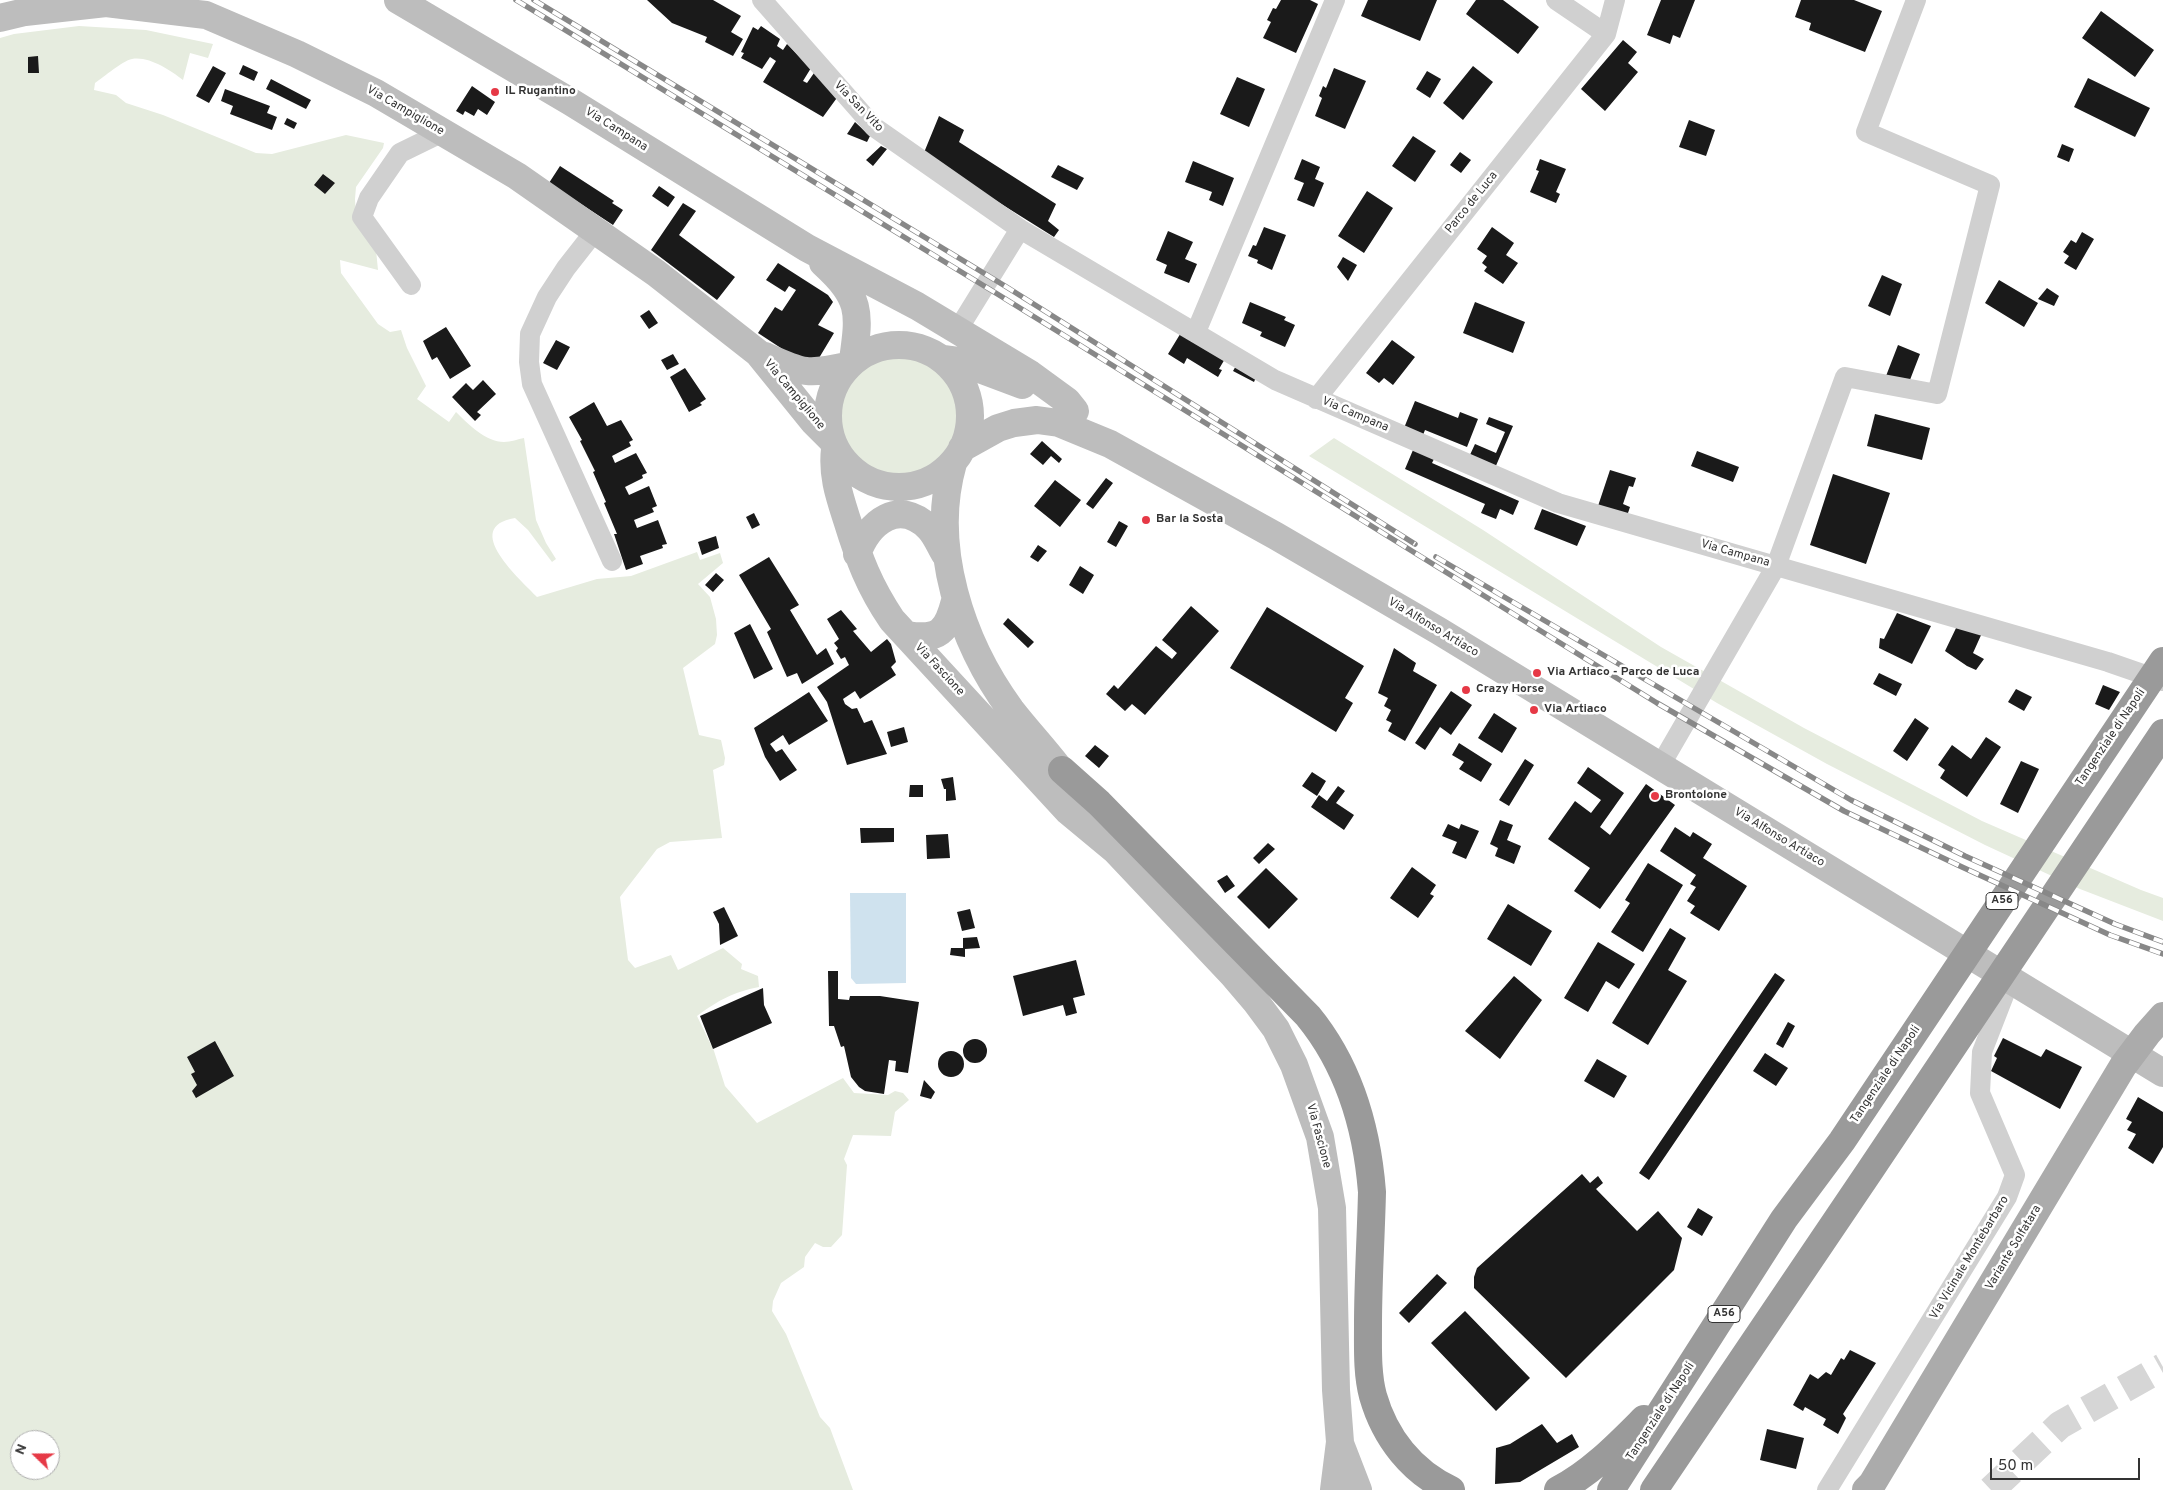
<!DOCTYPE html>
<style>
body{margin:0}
#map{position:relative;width:2163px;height:1490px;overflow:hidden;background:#fff;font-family:Overpass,sans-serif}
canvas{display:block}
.north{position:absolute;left:10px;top:1430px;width:50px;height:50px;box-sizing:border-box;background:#fff;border:1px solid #adadad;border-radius:50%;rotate:292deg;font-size:14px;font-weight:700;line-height:20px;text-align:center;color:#333}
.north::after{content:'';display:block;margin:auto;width:18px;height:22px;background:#e63946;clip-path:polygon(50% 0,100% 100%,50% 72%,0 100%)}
.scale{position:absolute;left:1990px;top:1458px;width:150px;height:22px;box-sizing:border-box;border:2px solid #333;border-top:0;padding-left:6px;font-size:15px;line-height:18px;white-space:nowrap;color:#333;-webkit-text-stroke:4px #fff;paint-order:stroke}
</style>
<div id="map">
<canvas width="2163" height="1490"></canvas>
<div class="north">N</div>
<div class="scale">50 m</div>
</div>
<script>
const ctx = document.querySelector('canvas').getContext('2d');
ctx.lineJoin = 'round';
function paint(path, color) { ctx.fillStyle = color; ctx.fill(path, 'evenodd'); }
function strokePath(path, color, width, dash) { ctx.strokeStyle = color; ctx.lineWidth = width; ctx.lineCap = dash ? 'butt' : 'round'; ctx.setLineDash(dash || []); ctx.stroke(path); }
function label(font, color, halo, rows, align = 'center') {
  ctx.font = font + ' Overpass,sans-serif'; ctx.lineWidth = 5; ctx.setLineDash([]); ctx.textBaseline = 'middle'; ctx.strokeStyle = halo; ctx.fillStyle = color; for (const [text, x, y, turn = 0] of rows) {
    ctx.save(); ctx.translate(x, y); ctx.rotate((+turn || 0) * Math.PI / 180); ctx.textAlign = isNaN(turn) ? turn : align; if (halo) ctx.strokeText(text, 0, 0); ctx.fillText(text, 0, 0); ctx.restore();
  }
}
paint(new Path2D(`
 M79,26L146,30L213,44L208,58L190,53L183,80C170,70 149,56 132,59C122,61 104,77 95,83L94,90L116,95L126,103L163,115L256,153L272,154L346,135L384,143L383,148L356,187L355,199L356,220L376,250L378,270L340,260L341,273L378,324L390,332L401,330L407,348L426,386L417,399L449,422L456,412C468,424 486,442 504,442C511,442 518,439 524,438L536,520L546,543L556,559L552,562L528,530L515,518C460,527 521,580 537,597L597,579L631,576L697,552L700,560L720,553L723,563L698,584L710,597L716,619L717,635L715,644L683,668L699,735L721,740L725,758L724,765L713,770L722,838L670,842L657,849L620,897L628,960L635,968L671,955L678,970L723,948L742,964L741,969L758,976L759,987C733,992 719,1000 697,1016L714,1051L725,1086L757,1123L843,1078L854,1093L888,1095L895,1091L903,1093L909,1100L895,1112L891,1136L853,1135L844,1159L847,1165L842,1235L831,1247H823L815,1243L805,1257L804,1267L781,1283L773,1301L772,1311L786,1334L820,1417L830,1428L853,1490H0V38L14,34ZM20,1440H50V1470H20Z
 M838 417a60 60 0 1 1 120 0a60 60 0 1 1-120 0Z
 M1334,438L1483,530L1661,647L1804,728L1982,821L2141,890L2163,898V921L2080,889L1985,845L1827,764L1717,703L1309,456Z`), '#e6ecdf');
paint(new Path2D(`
 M850,893H906V983L856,984L851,978Z`), '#cfe2ee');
paint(new Path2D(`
 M647,0H713L741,16L731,32L743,39L733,56L705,42L707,37L672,23Z
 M1281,0H1310L1318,4L1296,53L1263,38L1271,22L1267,20L1273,8L1276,9Z
 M1368,0H1437L1420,41L1361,16Z
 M1476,0H1503L1539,27L1518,54L1466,14Z
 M1661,0H1695L1680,38L1673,35L1670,44L1647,35Z
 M1801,0H1854L1882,11L1865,52L1809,30L1811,23L1795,17Z
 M2101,11L2154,50L2135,77L2082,38Z
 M761,26L780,39L777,46L783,50L787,44L811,68L803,81L807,83L814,73L839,95L823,117L763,82L776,61L770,57L762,69L741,58L744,53L741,52L753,27L758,30Z
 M1623,40L1637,52L1628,63L1638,72L1605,111L1581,89Z
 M38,56L39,73H28V57Z
 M243,65L258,72L254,81L239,74Z
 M213,66L226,73L209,103L196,96Z
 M1473,66L1493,82L1463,120L1443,103Z
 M1334,68L1366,81L1345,129L1315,116L1322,98L1319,96L1323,86L1326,88Z
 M1427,71L1441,79L1430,98L1416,89Z
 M1237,77L1265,89L1249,127L1220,114Z
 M2088,78L2150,108L2135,137L2074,107Z
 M271,79L311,100L306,109L266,89Z
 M472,86L495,102L487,115L478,109L474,116L465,111L463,115L456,111Z
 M225,89L270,106L267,113L277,117L272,130L230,114L233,106L221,101Z
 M939,116L964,130L959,142L1056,204L1048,221L1059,230L1054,237L923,155Z
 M287,118L297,123L294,129L284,124Z
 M1689,120L1715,130L1706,156L1679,147Z
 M855,122L870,136L867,142L847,134Z
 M1413,136L1436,151L1415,182L1392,166Z
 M2062,144L2074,149L2069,162L2057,157Z
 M881,146L887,149L873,166L866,160Z
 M1460,152L1471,160L1461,173L1450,165Z
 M1302,159L1320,167L1315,179L1324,183L1314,207L1297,200L1304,183L1294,179Z
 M1540,159L1566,169L1556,192L1560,194L1556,203L1530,192L1539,171L1536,170Z
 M1193,161L1234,178L1223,206L1209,200L1212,192L1185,182Z
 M1058,165L1084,178L1077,190L1051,177Z
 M560,166L614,201L612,203L623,210L613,225L549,183Z
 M323,174L335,183L325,194L314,185Z
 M659,186L675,197L668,207L652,196Z
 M1367,191L1393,208L1364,253L1338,236Z
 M683,203L696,211L679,235L735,277L717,300L651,250Z
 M1264,227L1286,235L1272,270L1257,263L1258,260L1248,256L1253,245L1256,246Z
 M1492,227L1514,243L1506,255L1518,263L1503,284L1484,271L1487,267L1482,263L1487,256L1477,249Z
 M1168,231L1193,242L1185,259L1197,264L1189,283L1164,273L1167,265L1156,260Z
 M2082,232L2094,239L2076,270L2064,263L2069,256L2063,252L2071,240L2076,243Z
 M1343,257L1357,265L1348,281L1337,267Z
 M778,263L828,295L833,302L818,325L834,333L819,358L805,359L793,356L758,333L775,307L782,311L796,290L789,286L785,292L766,280Z
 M1882,275L1902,284L1890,316L1868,306Z
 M1999,280L2038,303L2024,327L1985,303Z
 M2047,288L2059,296L2054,306L2038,299Z
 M1250,302L1286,317L1284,320L1295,325L1285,347L1260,336L1262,332L1242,323Z
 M1475,302L1525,322L1513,353L1463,333Z
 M649,310L658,323L649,329L640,316Z
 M446,327L471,366L450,379L437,357L432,360L423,341Z
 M1182,331L1226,357L1219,369L1222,370L1218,377L1187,358L1184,364L1168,354Z
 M556,340L570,347L557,370L543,363Z
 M1392,340L1415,357L1393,385L1384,378L1379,383L1366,373Z
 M1898,345L1920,354L1908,385L1886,376Z
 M673,354L679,364L667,370L661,360Z
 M1237,364L1257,375L1254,382L1233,371Z
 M685,368L706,399L700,403L702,405L689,412L670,377Z
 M483,380L496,394L477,412L481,415L475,421L452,397L466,383L473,390Z
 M1415,401L1458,418L1460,412L1478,419L1467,447L1425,430L1423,435L1404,428Z
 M594,402L607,426L621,420L633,440L629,442L631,446L612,456L615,463L636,453L647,473L642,475L643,478L625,487L629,495L649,486L657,506L652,508L654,512L634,520L637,528L658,520L667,544L662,545L663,548L640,556L643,564L626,570L614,534H617L604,503L606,502L593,472L595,471L580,441L582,440L569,417Z
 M1875,414L1930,428L1922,460L1867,446Z
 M1489,417L1513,426L1495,468L1469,457L1475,444L1496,453L1505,432L1486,424Z
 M1042,441L1062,459L1059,463L1051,456L1043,465L1030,454Z
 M1413,450L1434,459L1432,463L1519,501L1513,515L1500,509L1496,519L1481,513L1485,504L1405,469Z
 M1697,451L1739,467L1733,482L1691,466Z
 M1610,470L1636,478L1633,487L1629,486L1623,504L1630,507L1626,519L1597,509Z
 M1833,474L1890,493L1866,564L1810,545Z
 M1106,478L1113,483L1093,509L1086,504Z
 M1055,480L1081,500L1060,527L1034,506Z
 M1542,509L1586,526L1577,546L1534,529Z
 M754,513L760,525L752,529L746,517Z
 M1119,521L1128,526L1116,547L1107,542Z
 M716,536L719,548L702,555L698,542Z
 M1038,545L1047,551L1038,562L1030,557Z
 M769,557L799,605L790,610L817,655L826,648L834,664L802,684L797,673L787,677L767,632L771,629L739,575Z
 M1080,566L1094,575L1083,594L1069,585Z
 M716,573L724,580L713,592L705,585Z
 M1191,606L1219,631L1145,715L1132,704L1125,711L1106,694L1114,685L1118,689L1156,646L1172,659L1177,653L1162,640Z
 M1267,607L1364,666L1345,698L1353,703L1336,732L1230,668Z
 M841,610L857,629L853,631L871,652L887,639L891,644L896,662L891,667L896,675L860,699L855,691L843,699L845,704L852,709L857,708L864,723L872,720L887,754L847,765L827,702L817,687L849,665L845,657L841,659L836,651L838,648L834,643L839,639L827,619Z
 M1897,613L1931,626L1912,664L1879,648L1880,638L1884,639Z
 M1008,618L1034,642L1028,648L1003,624Z
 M750,624L773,669L754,679L734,633Z
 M1957,626L1982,633L1973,653L1984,659L1976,670L1967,666L1945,651Z
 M1394,648L1416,663L1413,671L1437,685L1405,741L1388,731L1392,723L1386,720L1391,710L1384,706L1388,698L1378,693Z
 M1879,673L1902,684L1896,696L1873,684Z
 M2103,685L2120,692L2109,710L2095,704Z
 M2016,689L2032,697L2024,711L2008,702Z
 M1451,691L1472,705L1451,735L1440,727L1425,750L1415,743Z
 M809,692L828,721L789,745L783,735L770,744L776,752L782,749L797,770L780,781L765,757L754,728Z
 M1494,713L1517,728L1502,753L1478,738Z
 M1915,718L1929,728L1907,761L1893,751Z
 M904,727L908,742L891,747L887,732Z
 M1986,737L2001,747L1967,797L1940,778L1945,770L1938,765L1952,745L1971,759Z
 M1459,743L1492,764L1481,782L1459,769L1464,762L1452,755Z
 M1095,745L1109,756L1099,768L1085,756Z
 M1525,759L1534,765L1509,806L1499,800Z
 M2021,761L2039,769L2018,813L2000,804Z
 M1588,767L1624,793L1600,827L1610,835L1646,784L1675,805L1600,909L1574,891L1590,868L1548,839L1575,801L1591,813L1601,800L1577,783Z
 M1312,772L1326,781L1317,796L1302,786Z
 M953,777L956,800L946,801V789H944L941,779Z
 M910,785H923V797H909Z
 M1338,786L1345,791L1336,803L1354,815L1344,830L1311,807L1319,795L1327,801Z
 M1500,820L1513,825L1507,840L1521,846L1514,864L1495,856L1498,848L1490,844Z
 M1448,824L1459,829L1461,824L1479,831L1466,859L1452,853L1457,842L1442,836Z
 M1675,827L1690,837L1693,832L1712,844L1703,858L1747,886L1719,931L1690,913L1695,906L1687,901L1696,887L1690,884L1696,875L1660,851Z
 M860,828H894V842L861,843Z
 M948,834L950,858L927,859L926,835Z
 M1268,843L1275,849L1259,864L1253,858Z
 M1648,863L1683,885L1643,952L1611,932L1630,903L1625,900Z
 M1412,867L1436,885L1430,894L1434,896L1418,918L1390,898Z
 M1266,868L1298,899L1269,929L1237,897Z
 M1227,875L1235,886L1225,893L1217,881Z
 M1508,904L1552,931L1531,966L1487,939Z
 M724,907L738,936L720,945L719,924L713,912Z
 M970,909L975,928L962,931L957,912Z
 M1670,928L1686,938L1668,970L1687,981L1648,1045L1612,1023Z
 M977,937L980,948L965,949V957L950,955L951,948H963V938Z
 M1598,942L1635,964L1619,989L1606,981L1588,1012L1564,998Z
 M1076,960L1085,995L1073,998L1077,1013L1066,1016L1063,1005L1023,1016L1013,976Z
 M828,971H838V999L849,1000L850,996H880L919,1002L908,1073L895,1071L896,1061L889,1060L884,1094L865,1091L859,1087L851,1077L844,1046L841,1047L834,1026H829Z
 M1775,973L1785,980L1649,1180L1639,1173Z
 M1514,976L1542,1000L1500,1059L1465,1031Z
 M763,988L764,1005L772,1023L713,1049L700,1016Z
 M1788,1022L1795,1026L1783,1048L1776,1044Z
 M2003,1038L2041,1057L2046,1049L2082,1067L2060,1109L1991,1071L1997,1058L1994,1056Z
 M963 1051a12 12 0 1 1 24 0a12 12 0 1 1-24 0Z
 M215,1041L234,1076L196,1098L192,1091L197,1085L191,1074L195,1072L187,1057Z
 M938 1064a13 13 0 1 1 26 0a13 13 0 1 1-26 0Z
 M1765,1053L1788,1068L1776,1086L1753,1071Z
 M1597,1059L1627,1076L1614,1098L1584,1081Z
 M924,1080L935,1092L931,1099L920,1096Z
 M2138,1097L2163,1112V1147L2153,1164L2128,1148L2136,1134L2127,1130L2132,1122L2126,1119Z
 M1582,1174L1590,1183L1598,1176L1603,1183L1596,1189L1637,1231L1658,1211L1682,1238L1674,1270L1566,1378L1474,1288V1277L1477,1268Z
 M1698,1208L1713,1217L1702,1236L1687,1227Z
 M1437,1274L1447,1283L1409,1323L1399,1313Z
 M1465,1311L1530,1378L1496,1411L1431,1343Z
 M1850,1350L1876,1363L1843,1414L1846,1418L1838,1434L1823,1425L1826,1419L1805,1407L1803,1411L1793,1405L1810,1374L1818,1379L1826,1372L1831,1375L1841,1358L1844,1360Z
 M1542,1424L1557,1443L1572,1434L1579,1447L1520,1482L1495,1484L1496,1448L1510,1444Z
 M1767,1429L1804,1438L1796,1469L1760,1460Z`), '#1a1a1a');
strokePath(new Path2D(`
 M1991,1490L2060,1425L2163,1367`), '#d6d6d6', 28, [28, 14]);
strokePath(new Path2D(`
 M762,0L874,127L1020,229
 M1556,0L1606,34
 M595,231L566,268L547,297L530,334L529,362L532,384L612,561
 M411,285L362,217L369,198L400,153L443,132
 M957,331L1020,229L1275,380L1558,503L2108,662L2163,681
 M1196,332L1335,0
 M1316,399L1606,34L1615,0
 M1660,766L1776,566L1845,377L1937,394L1990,185L1866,132L1916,0
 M1827,1490L2007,1197L2015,1175L1980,1093L1982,1052L2010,980`), '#d0d0d0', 20);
strokePath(new Path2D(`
 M398,0L571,102L807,248L917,306L1030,374L1067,401L1075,411
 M0,18L25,12L106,3L206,15L297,54L376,93L517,176L656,273L758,353L813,421L830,438
 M823,263C861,298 860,311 853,360
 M828 416a71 71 0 1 1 142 0a71 71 0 1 1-142 0Z
 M765,356C803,373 806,375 847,366
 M943,359L958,361L1022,385
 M962,448L998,428L1014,423L1037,420L1059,423L1110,444L1276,536L1439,631L2163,1073
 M835,449C832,475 839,495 847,520C859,559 869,586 892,620L1068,811L1115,850L1233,975L1256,1002L1276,1029L1294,1065L1320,1137L1332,1208L1336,1390L1340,1442L1334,1490
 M953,463C929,546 961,642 1011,710C1032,737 1056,761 1075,790
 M857,554C869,522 899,498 929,528C936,535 940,546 945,554
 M907,635C939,640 947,632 955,601
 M1341,1446L1358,1490`), '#bdbdbd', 28);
strokePath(new Path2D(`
 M1866,1490L1872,1484L2123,1066L2147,1034L2163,1016`), '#ababab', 28);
strokePath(new Path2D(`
 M1062,770L1099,803L1308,1016C1349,1066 1367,1128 1372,1192C1371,1236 1368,1280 1368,1325C1368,1348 1367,1374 1373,1396C1385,1438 1412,1472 1451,1490
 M1558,1490C1591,1473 1618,1445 1644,1419
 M1611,1490L1784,1219L1842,1141L2163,661
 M1654,1490L1869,1172L2163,733`), '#9a9a9a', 28);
const rail = new Path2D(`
 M516,0L999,295L1657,703L1792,781L1844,811L1962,867L2110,935L2163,954
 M534,0L1005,286L1415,544
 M1436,557L1851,800L1965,856L2115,924L2163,942`);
strokePath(rail, '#888', 5.5);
strokePath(rail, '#fff', 4, [11]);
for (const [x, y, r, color] of [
 [495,92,5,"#e63946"],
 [1146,520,5,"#e63946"],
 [1537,673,5,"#e63946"],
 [1466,690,5,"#e63946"],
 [1534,710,5,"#e63946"],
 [1655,796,5,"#e63946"]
]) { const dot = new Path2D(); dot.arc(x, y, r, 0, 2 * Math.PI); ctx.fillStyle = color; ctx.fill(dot); strokePath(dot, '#fff', 2); }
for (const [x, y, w] of [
 [2002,901,32],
 [1724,1314,32]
]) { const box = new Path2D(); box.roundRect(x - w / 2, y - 8.5, w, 17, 4); ctx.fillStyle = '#fff'; ctx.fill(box); strokePath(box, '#333', 1); }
label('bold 11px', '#333', null, [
 ["A56",2002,901],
 ["A56",1724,1314]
]);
label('bold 12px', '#333', '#fff', [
 ["IL Rugantino",505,92],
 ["Bar la Sosta",1156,520],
 ["Via Artiaco - Parco de Luca",1547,673],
 ["Crazy Horse",1476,690],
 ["Via Artiaco",1544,710],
 ["Brontolone",1665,796]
], 'left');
label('12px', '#333', '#fff', [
 ["Via San Vito",858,107,46],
 ["Via Campiglione",405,111,30],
 ["Via Campana",616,130,32],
 ["Parco de Luca",1472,203,-51],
 ["Via Campiglione",794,395,50],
 ["Via Campana",1355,415,23],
 ["Via Campana",1735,554,16],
 ["Via Alfonso Artiaco",1433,628,31],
 ["Via Fascione",939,670,47],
 ["Tangenziale di Napoli",2111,738,-56],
 ["Via Alfonso Artiaco",1779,838,31],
 ["Tangenziale di Napoli",1886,1075,-56],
 ["Via Fascione",1318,1136,75],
 ["Variante Solfatara",2014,1248,-59],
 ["Via Vicinale Montebarbaro",1970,1258,-59],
 ["Tangenziale di Napoli",1661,1412,-57]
]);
</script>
